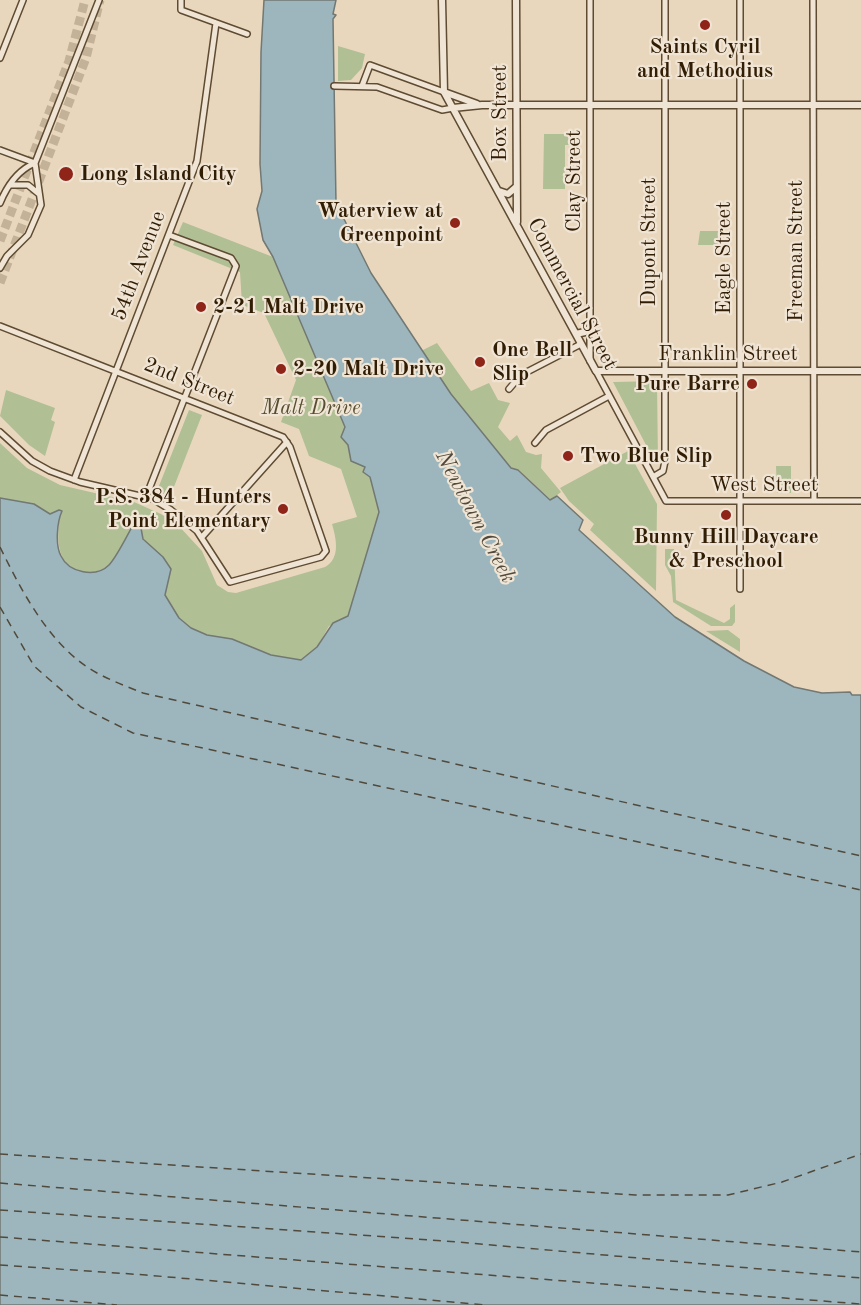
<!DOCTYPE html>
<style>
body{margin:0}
canvas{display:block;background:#e8d7bd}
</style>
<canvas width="861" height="1305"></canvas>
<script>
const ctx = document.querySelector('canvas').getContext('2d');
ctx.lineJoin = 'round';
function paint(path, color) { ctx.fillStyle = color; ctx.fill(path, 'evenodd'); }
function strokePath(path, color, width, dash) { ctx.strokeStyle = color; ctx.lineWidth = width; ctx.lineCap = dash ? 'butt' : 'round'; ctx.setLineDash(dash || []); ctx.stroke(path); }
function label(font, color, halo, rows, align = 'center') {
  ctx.font = font + ' "Old Standard TT",serif'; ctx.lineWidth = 4.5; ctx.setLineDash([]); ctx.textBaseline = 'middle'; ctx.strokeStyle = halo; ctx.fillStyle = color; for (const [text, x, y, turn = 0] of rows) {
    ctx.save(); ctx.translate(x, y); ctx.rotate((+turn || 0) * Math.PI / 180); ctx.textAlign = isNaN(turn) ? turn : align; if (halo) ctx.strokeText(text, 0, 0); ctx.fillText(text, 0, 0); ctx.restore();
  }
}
paint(new Path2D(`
 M338,46L365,54L362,68L351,80L338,81Z
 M544,134H569V145H565V189H543Z
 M183,222L273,257L345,427L351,461L365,467L363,472L370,477L379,512L348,616L329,626L317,647L301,660L271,655L232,639L207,635L191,628L179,618L165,595L171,569C160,553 145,542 133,526C127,535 116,558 109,565C102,571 91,574 82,572C52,563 59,535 59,510L50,514L34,504L0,498V443L27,468L60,485L134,502L161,514L177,524L202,551L217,585L228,592L236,593L325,567C341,558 336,538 332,524L357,517L341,469L309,456L299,429L281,422L296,380L264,313L242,305L240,272L173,245Z
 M700,231H718L720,245H698Z
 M437,343L471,391L489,383L498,400L510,403L498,427L510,441L517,435L526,452L536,455L542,454L541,468L561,492L551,500L519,470L511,468L452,395L421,351Z
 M657,381L658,464H656L613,382Z
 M6,390L55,408L51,420L55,422L45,456L29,445L0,416Z
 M189,410L202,415L170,497L157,491Z
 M628,451L657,504L656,591L590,530L594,524L569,501L560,488Z
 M776,466H791V493H777Z
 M665,549H674L676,600L724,623L730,619V608L735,604V622L732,626H711L673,602L671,576L665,565Z
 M728,630L740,639V652L706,631Z`), '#b1bf95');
const water = new Path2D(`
 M264,0H336L333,14L336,15L333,19L336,203L371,273L451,394L511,468L518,470L550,500L557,496L583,520L579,530L675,617L744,661L794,687L822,693L850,692L852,695H861V1305H0V498L34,504L50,514L59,510L62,511C57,522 55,545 61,556C69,573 96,578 109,565C116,558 127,536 133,525L141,528L143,539L163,557L171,569L165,595L179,618L191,628L207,635L232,639L271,655L301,660L317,647L333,623L348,616L379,512L370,477L363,472L365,467L351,461L348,445L341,437L345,427L273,257L263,240L257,209L262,191L260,164L261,52Z`);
paint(water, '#9db6bd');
strokePath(water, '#727873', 1.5);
strokePath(new Path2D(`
 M0,547C22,592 51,648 97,673C112,681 128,687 143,693L861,856
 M0,607L34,666L81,707L133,733L861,890
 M0,1154L635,1195H728L782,1182L861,1154
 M0,1183L861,1252
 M0,1210L459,1242L861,1278
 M0,1237L861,1304
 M0,1265L146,1275L486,1305
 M0,1295L117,1305`), '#514a3c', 1.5, [8, 6]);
strokePath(new Path2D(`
 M0,241L69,61L85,0
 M0,283L86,58L100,0`), '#c3b298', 9, [9, 4.5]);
const minor = new Path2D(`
 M181,0V10L247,34
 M590,0V361
 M740,0V589
 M813,0L814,501
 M0,58L23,0
 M334,86L377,87L442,110L453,108
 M362,86L370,65L444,92
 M0,150L35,163
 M10,185H28L39,194
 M0,203C7,186 18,170 35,163
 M0,268L7,256L28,235L41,205L35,163L99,0
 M0,326L283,437L290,447L326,551L321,557L230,582L197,531L171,510L153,499L80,482L50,471L32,461L0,432
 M596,371L666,501H861
 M509,389L521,375L581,344
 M535,443L546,430L609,396
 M653,477L663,471L665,461V0
 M74,480L197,161L216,23
 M146,497L236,266L231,258L169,235
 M202,537L287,442`);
const tertiary = new Path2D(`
 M442,0L444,92L596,371H861
 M516,0L517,222
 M444,92L477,104
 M453,108L482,105H861
 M499,191L508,194L516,187
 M576,334L585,332L591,327`);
strokePath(minor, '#5f4b32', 8);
strokePath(tertiary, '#5f4b32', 9);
strokePath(minor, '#f0e5d4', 5);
strokePath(tertiary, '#f0e5d4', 6);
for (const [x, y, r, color] of [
 [705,25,6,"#8f2418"],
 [66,174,8,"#8f2418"],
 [455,223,6,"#8f2418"],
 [201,307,6,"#8f2418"],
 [480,362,6,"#8f2418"],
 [281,369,6,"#8f2418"],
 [752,384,6,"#8f2418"],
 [568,456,6,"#8f2418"],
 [283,509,6,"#8f2418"],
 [726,515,6,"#8f2418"]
]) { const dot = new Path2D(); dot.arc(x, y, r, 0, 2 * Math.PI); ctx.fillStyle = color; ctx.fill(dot); strokePath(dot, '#f0e5d4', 2); }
label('bold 21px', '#311c04', '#f0e5d4', [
 ["Saints Cyril",705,47,"center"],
 ["and Methodius",705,71,"center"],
 ["Long Island City",80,174],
 ["Waterview at",443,211,"right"],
 ["Greenpoint",443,235,"right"],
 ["2-21 Malt Drive",213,307],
 ["One Bell",492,350],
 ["Slip",492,374],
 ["2-20 Malt Drive",293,369],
 ["Pure Barre",740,384,"right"],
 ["Two Blue Slip",580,456],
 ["P.S. 384 - Hunters",271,497,"right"],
 ["Point Elementary",271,521,"right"],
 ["Bunny Hill Daycare",726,537,"center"],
 ["& Preschool",726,561,"center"]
], 'left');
label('21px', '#311c04', '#f0e5d4', [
 ["Box Street",500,113,-90],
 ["Clay Street",574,181,-90],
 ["Dupont Street",649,242,-90],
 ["Freeman Street",796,251,-90],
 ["Eagle Street",724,258,-90],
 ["54th Avenue",139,266,-69],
 ["Commercial Street",572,294,62],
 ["Franklin Street",728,354],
 ["2nd Street",189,382,22],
 ["West Street",764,485]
]);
label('italic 21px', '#574d30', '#f0e5d4', [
 ["Malt Drive",311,408]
]);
label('italic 22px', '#514a3c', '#f0e5d4', [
 ["Newtown Creek",475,517,62]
]);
</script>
